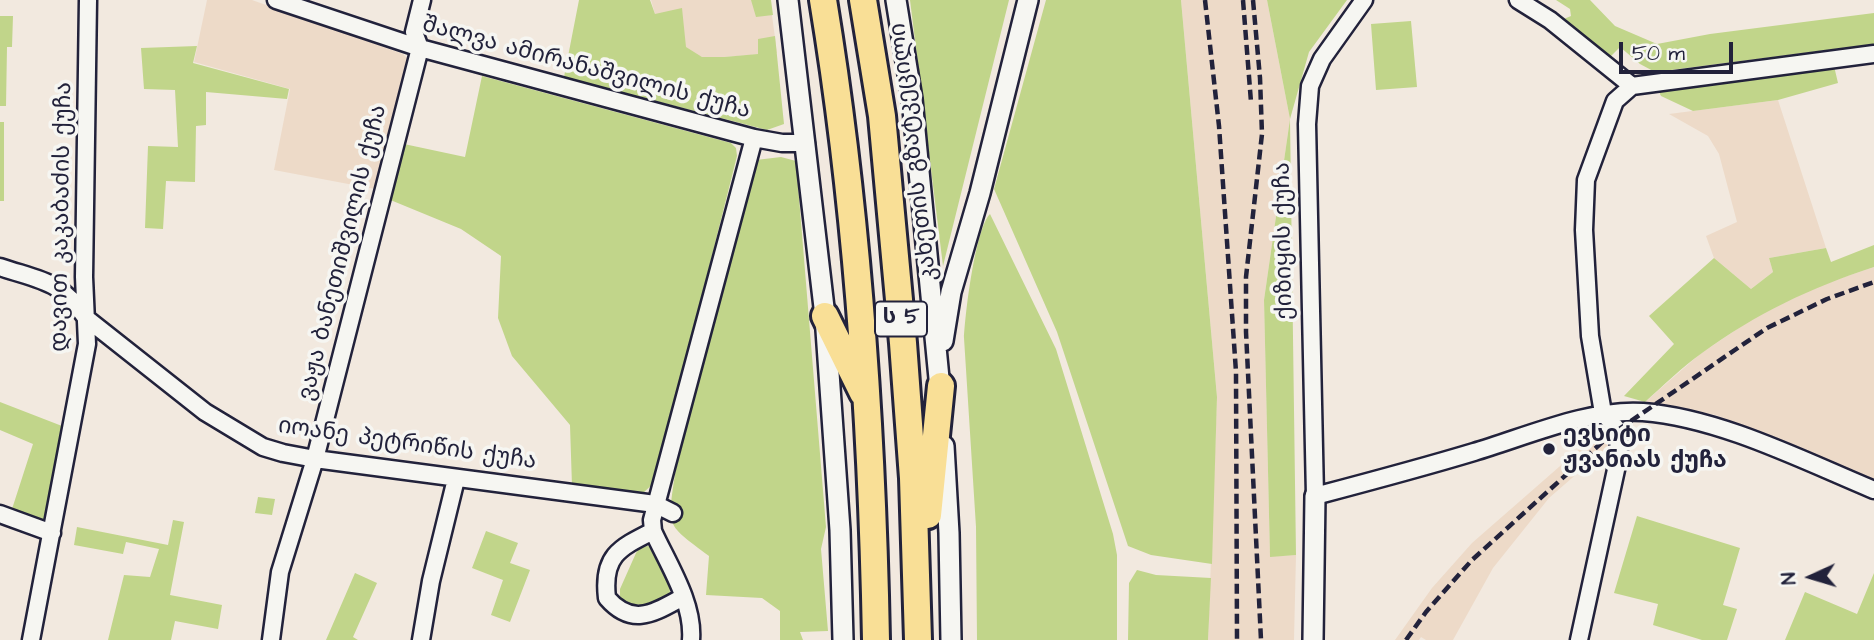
<!DOCTYPE html>
<meta charset="utf-8">
<style>
body{margin:0}
#map{position:relative;width:1874px;height:640px;overflow:hidden;background:#f2e9df;font-family:"Architects Daughter",sans-serif}
canvas{display:block}
.north{position:absolute;left:1776px;top:542px;width:70px;height:70px;-webkit-text-stroke:5px #f6f6f2;paint-order:stroke;rotate:266deg;font-size:19px;font-weight:700;line-height:28px;text-align:center;color:#22223b}
.north::after{content:'';display:block;margin:auto;width:24px;height:32px;background:#22223b;clip-path:polygon(50% 0,100% 100%,50% 72%,0 100%)}
.scale{position:absolute;left:1619px;top:42px;width:114px;height:32px;box-sizing:border-box;border:4px solid #22223b;border-top:0;padding-left:9px;font-size:21px;line-height:24px;white-space:nowrap;color:#22223b;-webkit-text-stroke:5px #f6f6f2;paint-order:stroke}
</style>
<div id="map">
<canvas width="1874" height="640"></canvas>
<div class="north">N</div>
<div class="scale">50 m</div>
</div>
<script>
const ctx = document.querySelector('canvas').getContext('2d');
ctx.lineJoin = 'round';
function paint(path, color) { ctx.fillStyle = color; ctx.fill(path, 'evenodd'); }
function strokePath(path, color, width, dash) { ctx.strokeStyle = color; ctx.lineWidth = width; ctx.lineCap = dash ? 'butt' : 'round'; ctx.setLineDash(dash || []); ctx.stroke(path); }
function label(font, color, halo, rows, align = 'center') {
  ctx.font = font + ' "Architects Daughter","Noto Sans Georgian",sans-serif'; ctx.lineWidth = 7; ctx.setLineDash([]); ctx.textBaseline = 'middle'; ctx.strokeStyle = halo; ctx.fillStyle = color; for (const [text, x, y, turn = 0] of rows) {
    ctx.save(); ctx.translate(x, y); ctx.rotate((+turn || 0) * Math.PI / 180); ctx.textAlign = isNaN(turn) ? turn : align; if (halo) ctx.strokeText(text, 0, 0); ctx.fillText(text, 0, 0); ctx.restore();
  }
}
paint(new Path2D(`
 M207,0H252L403,54L409,60L375,189L274,170L290,89L194,62Z
 M651,0H770L777,53L724,57H702L680,49L655,14Z
 M1181,0H1267L1290,119L1264,300L1270,556L1296,555L1294,640H1208L1217,397Z
 M1778,100L1826,248L1769,258L1773,272L1751,289L1714,258L1706,236L1737,222L1719,154L1708,136L1669,114Z
 M1874,267V481L1716,415L1645,402L1700,354L1758,315L1823,284Z
 M1613,424L1618,438L1549,498L1493,568L1453,640H1426L1421,637L1419,640H1395L1432,588L1472,543L1591,439Z`), '#eddac8');
paint(new Path2D(`
 M579,0H650L655,14L682,8L686,47L702,57H724L758,54V39L775,36L784,124L767,130L564,77Z
 M751,0H771L773,15L756,17Z
 M910,0H1009L943,266Z
 M1046,0H1181L1217,397L1212,564L1151,555L1128,546L1057,332L994,189Z
 M1267,0H1347L1309,52L1290,119L1296,555L1270,557L1264,300L1290,119Z
 M1556,0H1590L1615,26L1657,44L1710,34L1874,13V44L1655,72L1640,64L1620,47L1609,58L1559,21L1571,16L1570,9Z
 M0,16H13L12,47H7L6,106H0Z
 M1411,21L1417,87L1376,90L1371,24Z
 M197,46L193,63L289,89L287,99L206,92V125L196,126L195,182L166,181L163,229L145,228L148,146L178,147L175,90L144,89L141,48Z
 M1834,66L1838,83L1778,100L1693,111L1661,96L1658,90Z
 M482,76L731,143L736,148L737,156L655,482L643,493L630,494L572,486L570,425L512,356L498,318L501,256L461,229L388,199L404,144L465,157Z
 M0,122H4V201H0Z
 M781,157L796,161L826,527L821,549L828,631L800,632L803,640H780V611L762,598L706,595L709,556C666,523 667,529 675,474L750,177L756,160Z
 M990,214L1056,349L1113,534L1117,555V640H977L976,527L964,338C965,316 975,229 990,214Z
 M1874,245V267C1810,288 1757,313 1702,353C1682,367 1664,385 1645,402L1624,396L1674,344L1649,316L1714,258L1751,289L1773,272L1769,258L1826,248L1831,262Z
 M0,402L62,426L44,522L12,509L33,444L0,430Z
 M258,497L275,499L272,515L255,513Z
 M1637,516L1740,548L1723,605L1737,609L1727,640H1702L1653,625L1658,604L1614,593Z
 M173,520L184,522L170,595L222,605L218,629L175,621L171,640H108L124,575L150,577L159,549L126,542L123,554L74,545L77,527L168,545Z
 M486,531L518,543L510,563L530,570L510,622L491,615L503,580L472,568Z
 M647,546L653,547C673,588 687,613 625,603L620,597V589L636,553L640,548Z
 M1137,570L1156,575L1211,578L1208,640H1128L1129,583Z
 M355,573L377,583L353,637L358,640H326Z
 M1874,573V640H1785L1805,592L1857,614Z`), '#c1d58a');
const minor = new Path2D(`
 M276,0L420,48L754,138L782,143H806
 M1364,0L1322,59L1310,86L1307,124L1315,496C1368,482 1421,468 1474,452C1525,437 1590,408 1643,412C1720,418 1804,461 1874,490
 M1518,0L1550,20L1632,86
 M0,267C42,281 60,280 86,318L205,412L263,447L283,453L315,459L655,504L673,513
 M1603,413L1590,336L1584,230L1586,180L1615,101L1632,86L1874,54
 M0,514L52,533
 M653,531C619,548 602,556 607,598C633,628 655,612 683,597
 M31,640L87,344L84,277L88,0
 M271,640L280,572L315,459L420,48L414,32L422,0
 M421,640L431,581L456,479
 M691,640C694,603 668,564 653,531L652,520L754,138
 M1579,640L1619,456L1618,430L1603,413`);
const tertiary = new Path2D(`
 M788,0L825,316L840,530L843,640
 M896,0L912,99L941,399
 M943,341L951,292L980,193L1028,0
 M944,446L949,533L951,640
 M1313,640L1315,496`);
const trunk = new Path2D(`
 M823,0C858,212 872,426 876,640
 M863,0L882,116L903,343L913,478L918,640
 M825,316L863,393
 M928,515L941,386`);
strokePath(minor, '#22223b', 21);
strokePath(tertiary, '#22223b', 24);
strokePath(trunk, '#22223b', 32);
strokePath(minor, '#f6f6f2', 16);
strokePath(tertiary, '#f6f6f2', 19);
strokePath(trunk, '#f9df96', 26);
strokePath(new Path2D(`
 M1205,0L1219,126L1236,372L1237,640
 M1243,0L1251,102
 M1253,0L1260,78L1262,134L1246,277V332L1261,640
 M1406,640L1426,612L1472,560L1609,436L1767,328L1827,299L1874,282`), '#22223b', 4.5, [10, 5]);
for (const [x, y, r, color] of [
 [1549,449,7,"#22223b"]
]) { const dot = new Path2D(); dot.arc(x, y, r, 0, 2 * Math.PI); ctx.fillStyle = color; ctx.fill(dot); strokePath(dot, '#f6f6f2', 2.5); }
for (const [x, y, w] of [
 [901,319,52]
]) { const box = new Path2D(); box.roundRect(x - w / 2, y - 17.5, w, 35, 5); ctx.fillStyle = '#f6f6f2'; ctx.fill(box); strokePath(box, '#22223b', 2); }
label('bold 21px', '#22223b', null, [
 ["ს 5",901,319]
]);
label('23px', '#22223b', '#f6f6f2', [
 ["შალვა ამირანაშვილის ქუჩა",586,69,15],
 ["კახეთის გზატკეცილი",915,152,-97],
 ["დავით კაკაბაძის ქუჩა",63,217,-89],
 ["ქიზიყის ქუჩა",1285,241,-91],
 ["ვაჟა ბანეთიშვილის ქუჩა",344,253,-76],
 ["იოანე პეტრიწის ქუჩა",407,445,8]
]);
label('bold 23px', '#22223b', '#f6f6f2', [
 ["ევსიტი",1563,436],
 ["ჟვანიას ქუჩა",1563,462]
], 'left');
</script>
